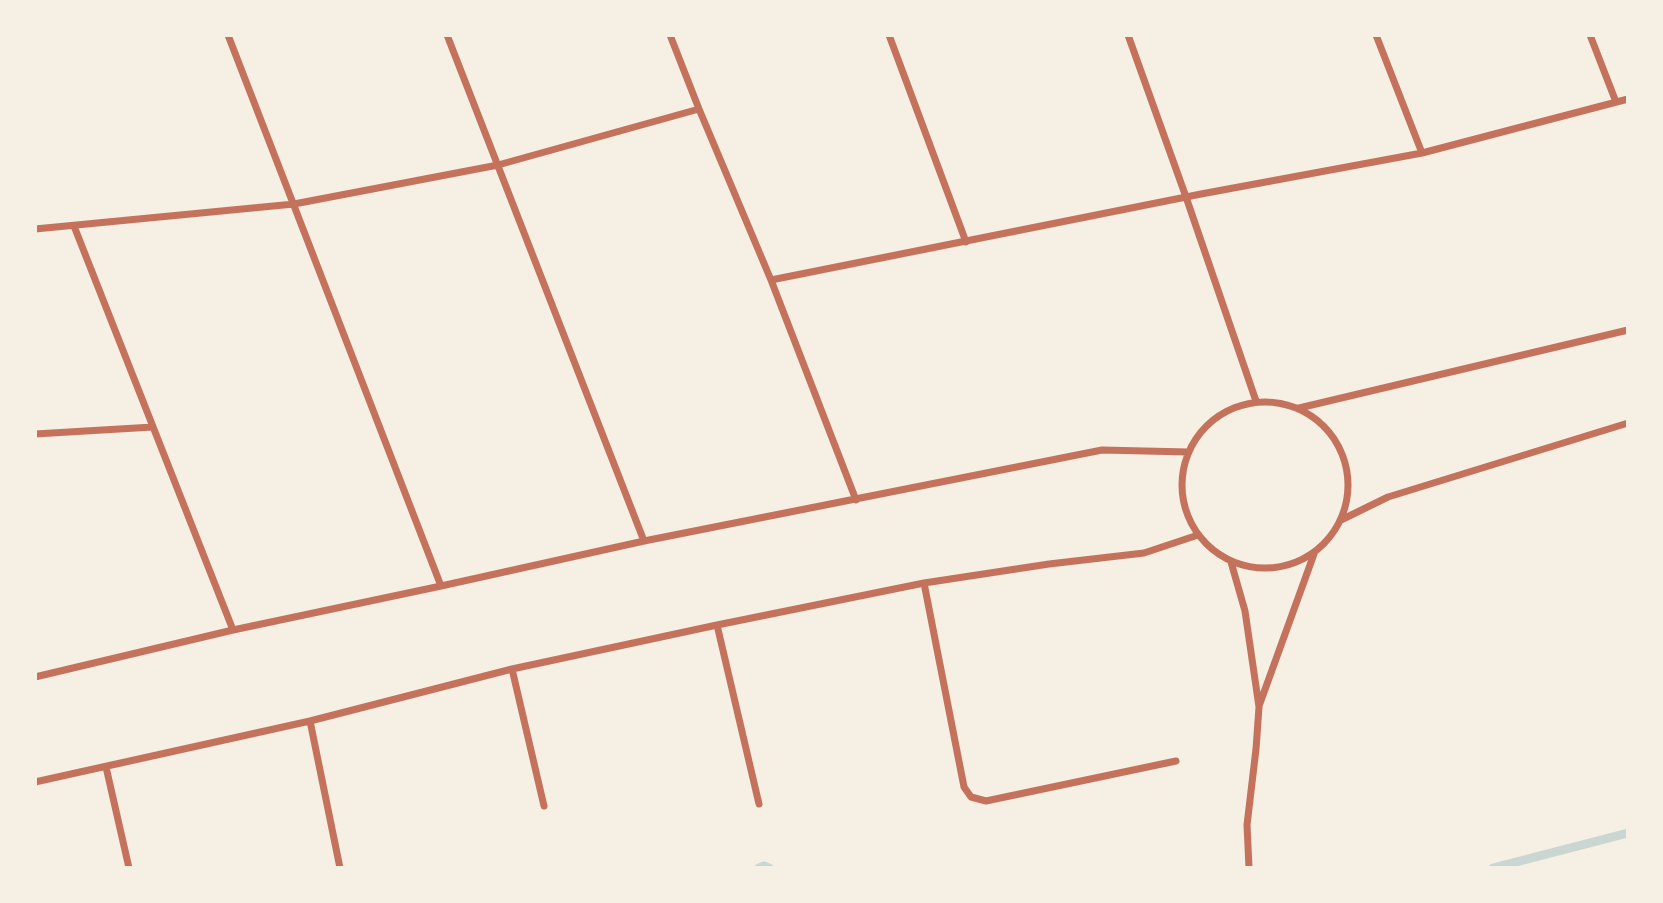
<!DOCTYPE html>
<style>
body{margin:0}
#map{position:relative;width:1663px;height:903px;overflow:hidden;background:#f6efe4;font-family:"Noto Serif",serif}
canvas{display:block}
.frame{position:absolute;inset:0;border:37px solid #f6efe4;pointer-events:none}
</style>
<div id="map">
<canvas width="1663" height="903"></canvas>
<div class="frame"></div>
</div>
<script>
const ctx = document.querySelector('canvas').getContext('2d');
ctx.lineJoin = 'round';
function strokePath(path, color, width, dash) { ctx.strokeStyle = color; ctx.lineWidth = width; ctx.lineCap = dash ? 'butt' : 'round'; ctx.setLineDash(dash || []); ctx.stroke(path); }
strokePath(new Path2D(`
 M759,868L764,866L769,868
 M1493,868L1628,833`), '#c9d6d2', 9);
strokePath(new Path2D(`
 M228,35L441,586
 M447,35L644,541
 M670,35L699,109L771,280L856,500
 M889,35L966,242
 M1128,35L1186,197L1256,401
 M1376,35L1422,153
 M1590,35L1616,102
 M74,226L233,630
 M35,229L294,204L498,165L699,109
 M771,280L1201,194L1422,153L1628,99
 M1182 485a83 83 0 1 1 166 0a83 83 0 1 1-166 0Z
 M1299,408L1628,330
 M35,434L153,427
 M1341,520L1388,497L1628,423
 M1231,562L1245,611L1259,707L1256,749L1247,825L1249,868
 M924,583L964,787L971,797L986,801L1176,761
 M717,625L759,804
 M512,669L544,806
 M35,677L233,630L441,586L644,541L1102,450L1188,452
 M1259,706L1314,554
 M310,721L340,868
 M106,767L129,868
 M35,782L310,721L512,669L717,625L924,583L1049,564L1144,553L1198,535`), '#c5725c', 7);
</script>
